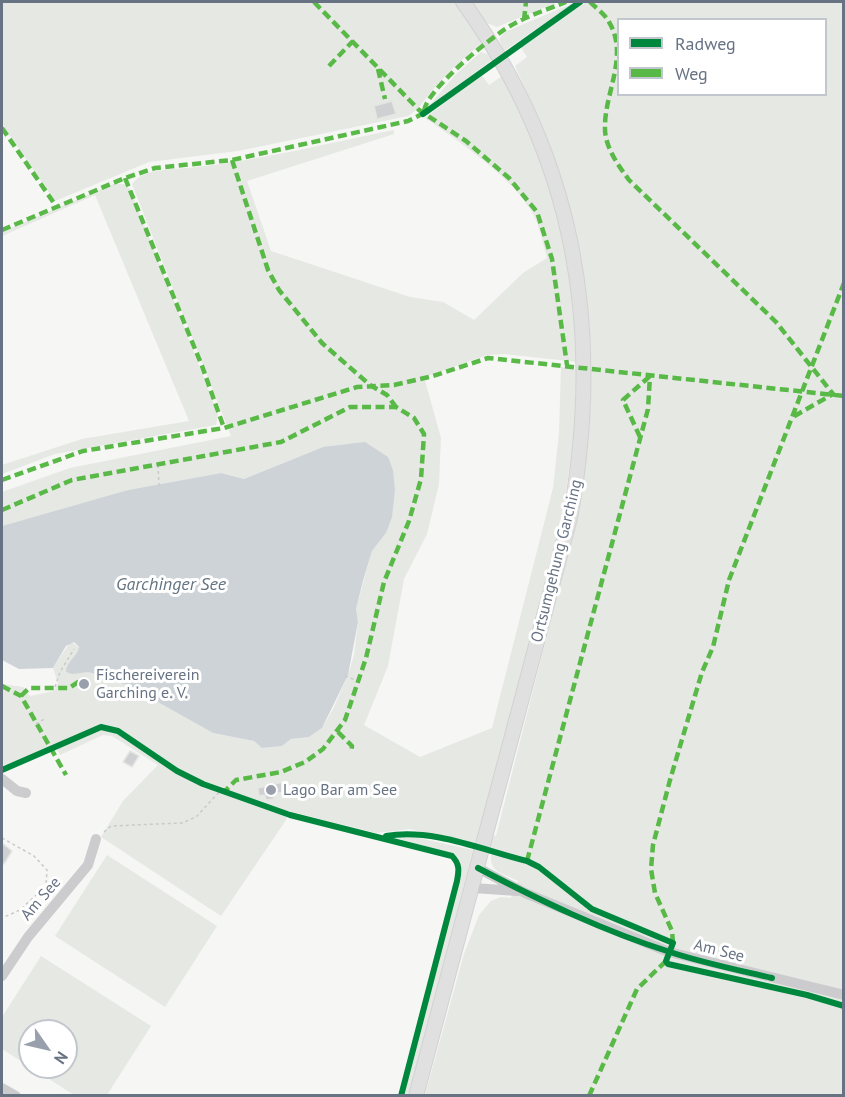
<!DOCTYPE html>
<style>
body{margin:0}
#map{position:relative;width:845px;height:1097px;overflow:hidden;background:#f6f6f5;font-family:"PT Sans",sans-serif}
canvas{display:block}
.frame{position:absolute;inset:0;border:3px solid #677283;pointer-events:none}
.legend{position:absolute;left:617px;top:18px;width:210px;height:78px;box-sizing:border-box;background:#fff;border:2px solid #c2c7cd;margin:0;padding:8px 10px;list-style:none;font-size:18px;color:#677283}
.legend li{display:flex;align-items:center;gap:12px;height:30px}
.legend b{width:30px;border:2px solid #c2c7cd}
.north{position:absolute;left:18px;top:1019px;width:60px;height:60px;box-sizing:border-box;background:#fff;border:2px solid #c2c7cd;border-radius:50%;rotate:124deg;font-size:16px;font-weight:700;line-height:24px;text-align:center;color:#677283}
.north::after{content:'';display:block;margin:auto;width:21px;height:27px;background:#99a0ab;clip-path:polygon(50% 0,100% 100%,50% 72%,0 100%)}
</style>
<div id="map">
<canvas width="845" height="1097"></canvas>
<div class="frame"></div>
<ul class="legend">
<li><b style="height:8px;background:#00873e"></b>Radweg</li>
<li><b style="height:8px;background:#58b947"></b>Weg</li>
</ul>
<div class="north">N</div>
</div>
<script>
const ctx = document.querySelector('canvas').getContext('2d');
ctx.lineJoin = 'round';
function paint(path, color) { ctx.fillStyle = color; ctx.fill(path, 'evenodd'); }
function strokePath(path, color, width, dash) { ctx.strokeStyle = color; ctx.lineWidth = width; ctx.lineCap = dash ? 'butt' : 'round'; ctx.setLineDash(dash || []); ctx.stroke(path); }
function label(font, color, halo, rows, align = 'center') {
  ctx.font = font + ' "PT Sans",sans-serif'; ctx.lineWidth = 6; ctx.setLineDash([]); ctx.textBaseline = 'middle'; ctx.strokeStyle = halo; ctx.fillStyle = color; for (const [text, x, y, turn = 0] of rows) {
    ctx.save(); ctx.translate(x, y); ctx.rotate((+turn || 0) * Math.PI / 180); ctx.textAlign = isNaN(turn) ? turn : align; if (halo) ctx.strokeText(text, 0, 0); ctx.fillText(text, 0, 0); ctx.restore();
  }
}
paint(new Path2D(`
 M2,2H456L482,40L481,45C463,57 445,75 431,92C423,102 419,109 408,116L238,151L149,162L55,201L2,124Z
 M472,2H558L497,27L487,23Z
 M576,2L504,51L499,39L505,32Z
 M584,2H843V1095H425L464,954L479,915L491,901L501,897L511,898L518,881C501,872 487,873 492,849L410,829L376,833L288,811L286,820L221,916L101,837L123,801L158,765L112,736L103,735L60,755L56,747L2,766V684L23,687L30,696L54,691L58,683L53,668L71,641L79,648L66,672H88L105,677L131,687L213,733L254,741L262,748L282,746L291,739L309,737L322,728L333,709L348,675L354,655L358,622L356,609L372,551L386,533L395,490L392,466L323,447L244,479L221,473L128,490L2,526V492L70,468L231,436L132,184C144,168 170,170 188,168C257,161 325,144 394,130V134L247,181L271,251L410,297L443,302L474,320L523,273L547,258C543,244 540,227 533,214C515,179 457,140 425,118L481,74L489,85L502,76C523,116 543,159 555,203C570,255 573,309 578,362L504,354L487,355L424,377L441,438L439,484L427,534L404,579L388,666L364,725L420,757L492,728L553,488L559,433L561,367L579,370C572,528 522,680 479,831L496,836L576,521C610,353 587,221 515,66L527,57L520,46ZM618,20H826V94H618Z
 M481,52L487,54L492,60L427,108L456,74Z
 M113,184H124L130,189L218,414L216,425L55,454L2,474V465L82,439L189,421L95,195L2,236V232Z
 M409,836L473,850L415,1075L408,1096L403,1095L462,870L458,857L452,854L396,838Z
 M107,855L217,926L165,1007L55,936Z
 M41,956L151,1026L107,1095H74L2,1049V1017ZM30,1031H66V1067H30Z`), '#e5e8e3');
paint(new Path2D(`
 M365,442L388,457L393,470L395,490L392,517L386,533L372,551L363,581L356,609L358,622L348,675L322,728L309,737L291,739L282,746L262,748L254,741L213,733L131,687L105,677L88,672L72,674L66,672C66,662 77,657 79,647L74,642L66,646L53,668L19,669L2,660V526L128,490L221,473L244,479L323,447Z`), '#cdd3d7');
const building = new Path2D(`
 M392,101L396,114L377,119L374,106Z
 M83,678L88,679L86,690L80,689Z
 M130,751L139,756L132,767L123,762Z
 M283,782L284,792L273,794L274,799L266,800L265,795L259,796L258,788Z
 M2,843L12,851L4,864L2,862Z`);
paint(building, '#cfd0d1');
strokePath(building, '#e5e5e4', 1.5);
const major = new Path2D(`
 M416,1096L570,518C604,331 576,158 463,2`);
strokePath(major, '#d2d2d3', 16);
strokePath(new Path2D(`
 M158,465L159,487
 M345,676L358,681
 M55,687L60,672L74,649
 M36,724L46,718
 M104,832L111,826L182,823L196,817L221,790
 M2,838L34,856L47,870L46,886L20,910L2,918`), '#c9caca', 1.5, [3, 3]);
strokePath(new Path2D(`
 M2,779L17,791L26,793
 M478,868L525,893L669,952L844,995
 M473,888L517,891
 M2,976L28,937L88,865L96,839
 M2,1088L16,1096`), '#ccccce', 10);
strokePath(major, '#e0e0e1', 14);
strokePath(new Path2D(`
 M314,2L419,110L466,141L509,178L537,212L552,259L567,365
 M590,2C596,8 605,14 609,22C629,55 605,92 605,126C604,146 618,165 629,180L776,322L833,394L791,418
 M524,20L526,2
 M329,66L353,41
 M378,69L385,99
 M424,111C427,89 490,38 510,26C527,16 548,9 566,2
 M2,128L56,206
 M232,160L268,270L279,290L322,343L370,385L387,395L396,407
 M125,178L202,366L224,428
 M2,230L125,178L155,168L232,160L408,121L426,112
 M640,437L623,400L650,376
 M2,480L83,451L224,428L357,387L394,385L433,376L488,358L844,396
 M2,510L72,480L281,442L350,407H396L414,418L424,434L421,479L409,521L384,582L366,658L345,720L323,749L305,762L281,772L236,780L225,791L220,790
 M2,686L21,696L66,775
 M21,696L29,688H69L81,680
 M338,732L352,746L351,753
 M527,861L648,409L650,376
 M673,943L672,931L655,893L651,869L653,845L670,780L702,672L713,647L729,580L844,283
 M589,1096L637,989L666,961L669,964`), '#58b947', 4.5, [9, 4.5]);
strokePath(new Path2D(`
 M423,114L580,2
 M2,770L101,727L118,731L177,771L203,784L290,815L452,856C460,864 459,871 457,881L401,1096
 M386,836C433,828 482,850 527,861L539,867L592,909L673,943L666,961L668,964L807,995L844,1006
 M478,868C539,900 603,931 670,952C703,963 738,970 772,978`), '#00873e', 6);
for (const [x, y, r, color] of [
 [84,684,6,"#99a0ab"],
 [271,790,6,"#99a0ab"]
]) { const dot = new Path2D(); dot.arc(x, y, r, 0, 2 * Math.PI); ctx.fillStyle = color; ctx.fill(dot); strokePath(dot, '#fff', 2); }
label('16px', '#677283', '#fff', [
 ["Ortsumgehung Garching",557,561,-76],
 ["Am See",41,899,-49],
 ["Am See",719,951,14]
]);
label('16px', '#677283', '#fff', [
 ["Fischereiverein",96,675],
 ["Garching e. V.",96,693],
 ["Lago Bar am See",283,790]
], 'left');
label('italic 18px', '#63737f', '#fff', [
 ["Garchinger See",171,585]
]);
</script>
